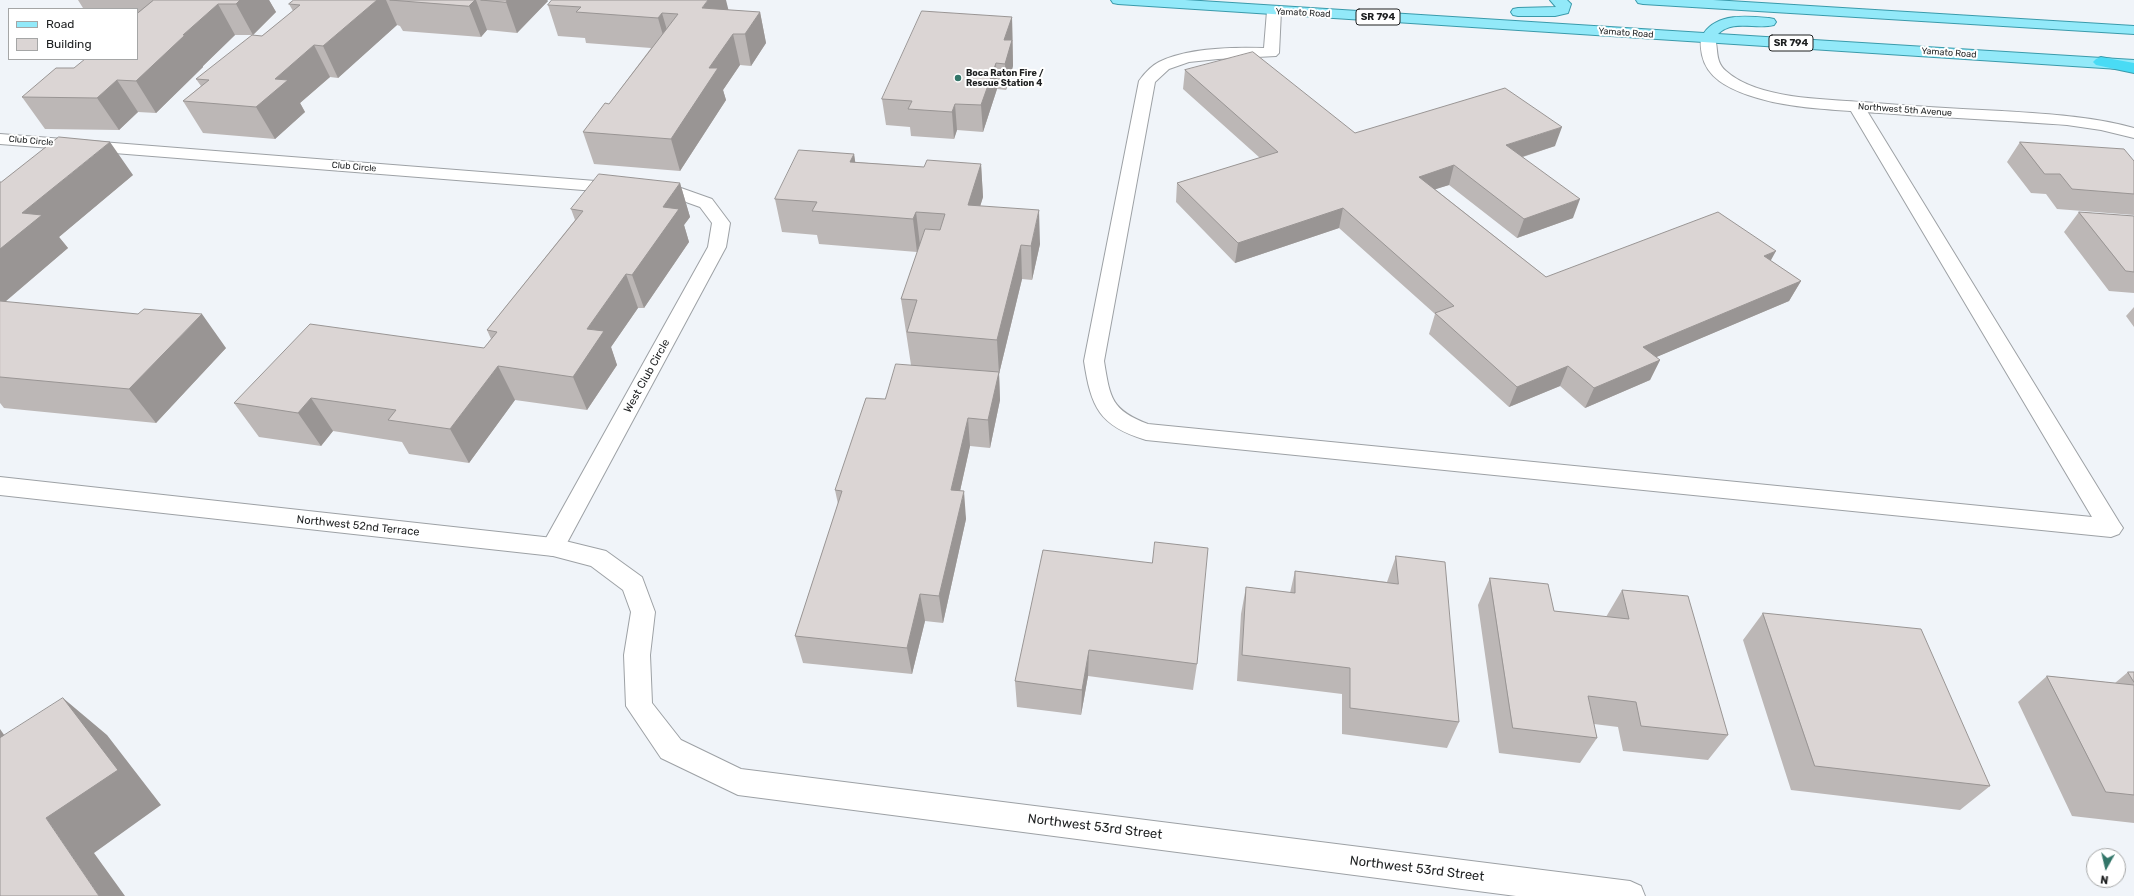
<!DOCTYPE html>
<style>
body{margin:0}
#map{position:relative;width:2134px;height:896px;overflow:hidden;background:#f0f4f9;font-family:Rubik,sans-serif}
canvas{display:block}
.legend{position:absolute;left:8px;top:8px;width:130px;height:52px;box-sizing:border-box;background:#fff;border:1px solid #a5a6a6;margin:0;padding:5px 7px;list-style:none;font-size:12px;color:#1e2021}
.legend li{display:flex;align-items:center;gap:8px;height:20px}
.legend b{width:20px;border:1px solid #a5a6a6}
.north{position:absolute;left:2086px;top:848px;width:40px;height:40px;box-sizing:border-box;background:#fff;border:1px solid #a5a6a6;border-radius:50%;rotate:188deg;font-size:11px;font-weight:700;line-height:16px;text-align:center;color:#1e2021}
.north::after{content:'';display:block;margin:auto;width:14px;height:18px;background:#337669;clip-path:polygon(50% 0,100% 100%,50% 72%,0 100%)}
</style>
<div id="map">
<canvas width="2134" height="896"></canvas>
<ul class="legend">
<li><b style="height:5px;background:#92e9f9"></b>Road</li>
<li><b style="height:11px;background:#dbd5d4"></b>Building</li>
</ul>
<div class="north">N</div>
</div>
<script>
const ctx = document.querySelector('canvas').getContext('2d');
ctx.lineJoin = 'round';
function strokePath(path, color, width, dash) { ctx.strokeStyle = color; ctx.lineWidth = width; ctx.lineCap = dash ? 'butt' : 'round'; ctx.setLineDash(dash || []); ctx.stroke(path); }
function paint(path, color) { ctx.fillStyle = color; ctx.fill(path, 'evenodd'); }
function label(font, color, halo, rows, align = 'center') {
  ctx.font = font + ' Rubik,sans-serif'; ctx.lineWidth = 4; ctx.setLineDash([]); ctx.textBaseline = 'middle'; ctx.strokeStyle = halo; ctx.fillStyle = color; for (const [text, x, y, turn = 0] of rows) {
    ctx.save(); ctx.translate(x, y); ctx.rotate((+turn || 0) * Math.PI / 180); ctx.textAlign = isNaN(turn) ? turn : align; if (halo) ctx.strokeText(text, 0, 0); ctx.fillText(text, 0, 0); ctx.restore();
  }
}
const lane = new Path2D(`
 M1274,7L1279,8L1281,11L1279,53L1276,56L1218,59L1189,62L1169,69L1155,82L1104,361C1110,398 1111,410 1148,424L2092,517L1848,106L1850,103H1862L1864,106L2119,522L2123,528L2119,534L2111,537L1146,440C1099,426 1091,407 1084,361L1139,81C1144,74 1151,66 1159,62C1186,48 1234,47 1264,48L1267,11L1269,8Z
 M0,134L621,183L627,184L630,188L627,192L621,193L0,144Z
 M655,185L681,188L712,199L730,223L726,247L561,554L553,556L545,554L541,547L708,247L712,223L700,207L672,197L649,194L646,190L649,186Z`);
const street = new Path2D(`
 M1708,34L1713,35C1720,45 1713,60 1726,71C1757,99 1823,99 1863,102C1909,106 1956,109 2002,111C2047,114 2091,116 2134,128V138L2101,130L2067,125C2000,120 1932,117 1865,112C1826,109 1785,108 1748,95C1728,88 1707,78 1702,55C1701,49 1699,40 1703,35Z
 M0,477L553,538L606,551L642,577L655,612L650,655L652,703L681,740L741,769L1630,881L1641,886L1645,896H1516L738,795L661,758L626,706L624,655L631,612L623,590L591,566L553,556L0,495Z`);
const primary = new Path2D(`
 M1111,0H1185L1704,33C1718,13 1747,16 1769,18L1774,19L1776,22L1774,25C1756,30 1733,19 1718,34L2134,60V70L1118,4L1113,3Z
 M1550,0H1567L1571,4L1568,13L1555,16H1518L1513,15L1511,12L1513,9L1518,8L1556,7Z
 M1636,0H1713L2134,26V34L1643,4L1638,3Z`);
const highway = new Path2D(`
 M2101,57L2134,63V73L2096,65L2093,62L2096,59Z`);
strokePath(lane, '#9da1a5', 2);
strokePath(street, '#9da1a5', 2);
strokePath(primary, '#3a9aab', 2);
strokePath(highway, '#3a9aab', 2);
paint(lane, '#fff');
paint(street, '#fff');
paint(primary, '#92e9f9');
paint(highway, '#49dbf5');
paint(new Path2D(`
 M78,0H269L276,12L253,35H235L203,66V67L156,113L138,112L119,130L45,129L22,97L74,68L137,59V9H99L98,8H83Z
 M294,0H547L548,1L517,33L487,30L481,37L403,31L400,26L397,25L338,78L330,77L300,103L305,112L275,139L203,133L183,101L201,86L196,79L262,36L293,11L289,4Z
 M548,5L728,10L760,12L766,43L751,66L740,65L723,90L726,100L680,171L594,164L583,132L609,104L651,48L586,43L585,38L558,36Z
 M1012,17L1013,66L1006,90L997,89L983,132L957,130L954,139L911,136L910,127L886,125L882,99Z
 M1185,70L1355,133L1555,146L1523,157L1573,218L1517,238L1449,185L1435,189L1546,277L1771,261L1801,281L1789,301L1656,357L1660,360L1650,380L1585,408L1560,386L1509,407L1429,334L1435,314L1339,228L1235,263L1176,202L1177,183L1260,158L1183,89Z
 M2020,142L2134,161V215L2057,209L2046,194L2031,193L2007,162Z
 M854,154L855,162L924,167L981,164L983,197L980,206L1040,244L1032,280L1022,279L999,374L1000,400L990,448L970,446L960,491L966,519L943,623L925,621L912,674L803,663L795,636L838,504L835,490L885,399L911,365L901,299L920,245L917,252L819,244L817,235L782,232L775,199Z
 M133,175L59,237L68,248L5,302L226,348L156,423L4,408L0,403V182Z
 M680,183L690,217L684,225L689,242L644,308H638L611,347L617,365L587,410L515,400L469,463L409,454L402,442L333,431L321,446L259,437L234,403L484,348L491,339L487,330L575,220L571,209Z
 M2079,212L2134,216V293L2109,291L2064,232Z
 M2134,307V327L2126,316Z
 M1396,556L1459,722L1447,748L1342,734V694L1237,681L1241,614L1246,587L1290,593L1295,571L1387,582Z
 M1152,563L1197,664L1193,690L1088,676L1081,715L1017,707L1015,681Z
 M1490,578L1554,611L1606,617L1622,590L1728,735L1708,760L1623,751L1618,727L1594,724L1597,738L1580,763L1499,753L1478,605Z
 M1763,613L1990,786L1960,810L1791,790L1743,640Z
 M2128,672H2134V823L2072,816L2018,702L2047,676L2115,683Z`), '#bcb7b6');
paint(new Path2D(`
 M240,0H269L276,12L253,35L236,4Z
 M377,0H386L397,25L338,78L323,46Z
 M475,0H476L487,30L481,37L469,6Z
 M507,0H547L548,1L517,33L506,2Z
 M708,0H726L729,12L702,8Z
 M218,4L235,35L203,66V67L156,113L136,81L183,35Z
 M760,12L766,43L751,66L745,34Z
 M662,13L671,44L667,49L658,18Z
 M1012,17L1013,66L1006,90L1004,40Z
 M733,34L740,65L723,90L726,100L680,171L671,139L709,68Z
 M314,45L330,77L300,103L305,112L275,139L256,107L275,79Z
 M996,63L997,89L983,132L981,105Z
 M117,80L138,112L119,130L97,98Z
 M955,104L957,130L954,139L952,112Z
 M1562,127L1555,146L1500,164L1506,145Z
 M110,142L133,175L59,237L68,248L0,306V249L22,213Z
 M854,154L859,186L850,162Z
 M981,164L983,197L970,239L968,205Z
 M1454,165L1449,185L1414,196L1419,177Z
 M680,183L690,217L684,225L689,242L644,308L632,275L663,207Z
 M1580,199L1573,218L1517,238L1524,219Z
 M1343,208L1339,228L1235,263L1238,243Z
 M1039,210L1040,244L1032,280L1031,246Z
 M916,212L920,245L917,252L913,219Z
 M1021,245L1022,279L999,374L997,340Z
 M1776,251L1765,271L1764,256Z
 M626,274L638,308L611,347L617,365L587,410L573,377L587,329Z
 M1801,281L1789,301L1633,367L1643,347Z
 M202,314L226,348L156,423L129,389Z
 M1660,360L1650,380L1585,408L1594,388Z
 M498,366L515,400L469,463L450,429Z
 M1568,366L1560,386L1509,407L1517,387Z
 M999,372L1000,400L990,448L988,420Z
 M311,398L333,431L321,446L298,413Z
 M968,418L970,446L954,518L951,490Z
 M964,491L966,519L943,623L939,596Z
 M920,594L925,621L912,674L907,648Z
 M1089,650L1088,676L1081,715L1082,690Z
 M63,698L107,735L161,805L94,853L125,896H99L46,818Z
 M0,729L37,782L0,755Z`), '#999594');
const building = new Path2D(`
 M154,0H240L236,4H218L183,35H185L136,81L117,80L97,98L22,97L56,68H74L85,59H137V14Z
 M294,0H377L323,46L314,45L275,79L288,80L256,107L183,101L209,80L196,79L252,35L262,36L300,5L289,4Z
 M390,0H475L469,6Z
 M481,0H507L506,2Z
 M552,0H708L702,8L760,12L745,34H733L709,68H718L671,139L583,132L605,103L609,104L678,14L662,13L658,18L576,12L581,7L548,5Z
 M922,11L1012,17L1004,40H1012L1005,64L996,63L981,105L955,104L952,112L908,109L912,101L882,99Z
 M1253,52L1355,133L1505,88L1562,127L1506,145L1580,199L1524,219L1454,165L1419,177L1546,277L1718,212L1776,251L1764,256L1801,281L1643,347L1660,360L1594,388L1568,366L1517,387L1435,313L1454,306L1343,208L1238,243L1177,183L1278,152L1185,70Z
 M59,137L110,142L22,213L42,215L0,249V182H1Z
 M2020,142L2124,149L2134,161V194L2072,189L2060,174H2045Z
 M799,150L854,154L850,162L924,167L927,160L981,164L968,205L1039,210L1031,246L1021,245L997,340L907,332L917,300L901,299L925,229L940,230L945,214L916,212L913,219L812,211L817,202L775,199Z
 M599,174L680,183L663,207L679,209L632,275L626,274L587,329L604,331L573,377L498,366L450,429L388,420L396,410L311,398L298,413L234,403L310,324L484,348L497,332L487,330L583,211L571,209Z
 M2079,212L2134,216V272L2126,271Z
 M0,301L138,314L144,309L202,314L129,389L0,377Z
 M896,364L999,372L988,420L968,418L951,490L964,491L939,596L920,594L907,648L795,636L842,491L835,490L866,398L885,399Z
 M1155,542L1208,548L1197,664L1089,650L1082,690L1015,681L1043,550L1152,563Z
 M1396,556L1445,562L1459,722L1350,708V668L1242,655L1246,587L1295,593V571L1398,584Z
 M1490,578L1548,584L1554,611L1629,619L1622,590L1688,596L1728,735L1641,726L1636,702L1588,696L1597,738L1513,728Z
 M1763,613L1921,629L1990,786L1815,766Z
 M2128,672H2134V682Z
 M2047,676L2134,685V795L2106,792Z
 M63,698L118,770L46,818L99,896H0V738Z`);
paint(building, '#dbd5d4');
strokePath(building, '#999594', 1);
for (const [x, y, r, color] of [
 [958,78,4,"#337669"]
]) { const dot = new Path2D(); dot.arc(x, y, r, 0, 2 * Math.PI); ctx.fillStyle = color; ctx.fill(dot); strokePath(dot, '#fff', 1.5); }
label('9px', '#1e2021', '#fff', [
 ["Yamato Road",1303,13,3],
 ["Yamato Road",1626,33,4],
 ["Yamato Road",1949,53,4],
 ["Northwest 5th Avenue",1905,110,4],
 ["Club Circle",31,141,5],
 ["Club Circle",354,167,5]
]);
label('bold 9px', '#1e2021', '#fff', [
 ["Boca Raton Fire /",966,73],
 ["Rescue Station 4",966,83]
], 'left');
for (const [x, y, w] of [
 [1378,17,44],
 [1791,43,44]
]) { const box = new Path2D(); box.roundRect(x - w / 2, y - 8, w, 16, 3); ctx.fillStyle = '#fff'; ctx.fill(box); strokePath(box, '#1e2021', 1); }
label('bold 10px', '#1e2021', null, [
 ["SR 794",1378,17],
 ["SR 794",1791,43]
]);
label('11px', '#1e2021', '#fff', [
 ["West Club Circle",647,376,-61],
 ["Northwest 52nd Terrace",358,526,6]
]);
label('13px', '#1e2021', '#fff', [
 ["Northwest 53rd Street",1095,827,7],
 ["Northwest 53rd Street",1417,869,7]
]);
</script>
